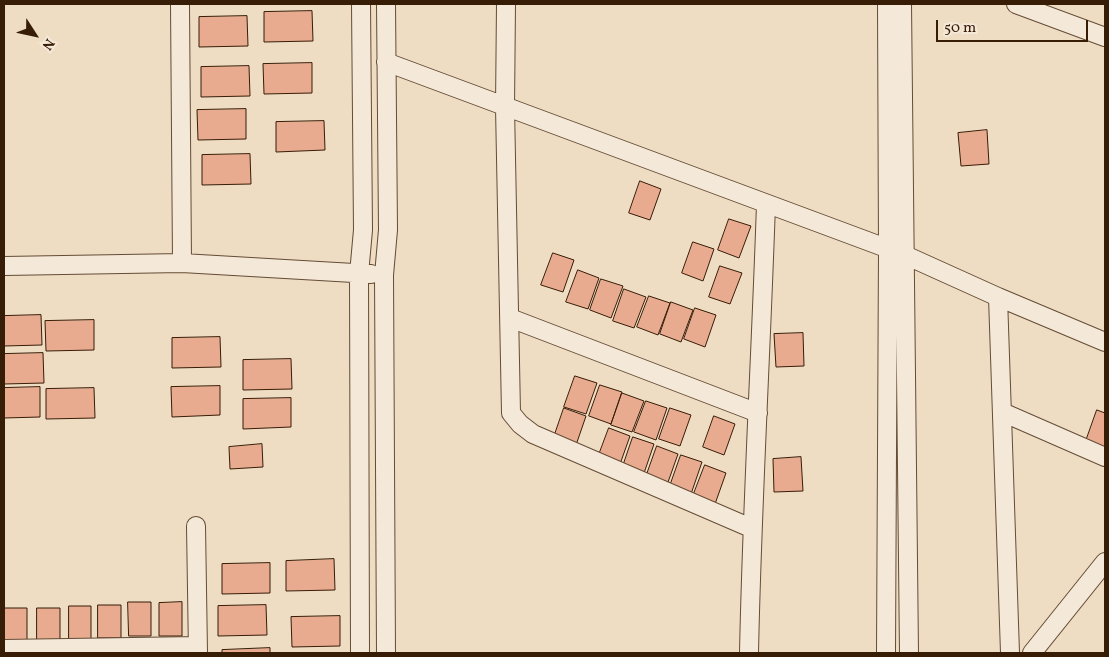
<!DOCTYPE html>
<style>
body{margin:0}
#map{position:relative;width:1109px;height:657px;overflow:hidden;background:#eedcc3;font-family:Vollkorn,serif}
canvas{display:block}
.frame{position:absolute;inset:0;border:5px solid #371c06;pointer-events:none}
.north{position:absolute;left:10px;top:10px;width:50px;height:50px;-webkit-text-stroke:4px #f4e8d8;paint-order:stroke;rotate:125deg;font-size:14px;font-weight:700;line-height:20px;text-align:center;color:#371c06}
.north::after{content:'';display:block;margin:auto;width:18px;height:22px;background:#371c06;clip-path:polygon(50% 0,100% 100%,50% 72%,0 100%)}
.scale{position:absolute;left:936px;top:20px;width:152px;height:22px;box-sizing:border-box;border:2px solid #371c06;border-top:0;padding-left:6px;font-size:15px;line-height:18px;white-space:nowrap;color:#371c06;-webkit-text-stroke:4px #f4e8d8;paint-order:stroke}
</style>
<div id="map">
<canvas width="1109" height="657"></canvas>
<div class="frame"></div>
<div class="north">N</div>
<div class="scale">50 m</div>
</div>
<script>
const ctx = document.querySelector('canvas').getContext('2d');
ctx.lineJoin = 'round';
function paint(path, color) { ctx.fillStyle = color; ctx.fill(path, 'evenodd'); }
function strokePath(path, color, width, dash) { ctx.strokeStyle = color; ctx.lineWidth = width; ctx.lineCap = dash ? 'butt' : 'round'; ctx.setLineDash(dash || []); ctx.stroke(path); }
const building = new Path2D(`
 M312,11L313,41L264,42V12Z
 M247,16L248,46L199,47V17Z
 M312,63V93L264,94L263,64Z
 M249,66L250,96L201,97V67Z
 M246,109V139L198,140L197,110Z
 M324,121L325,150L276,152V122Z
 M987,130L989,164L961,166L958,133Z
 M250,154L251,184L202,185V155Z
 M640,181L661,189L650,220L629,213Z
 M729,219L751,226L739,258L718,250Z
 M693,242L714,249L703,281L682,273Z
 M553,253L574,260L563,292L541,285Z
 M720,266L742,273L730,304L709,297Z
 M578,270L599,278L588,309L566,302Z
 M601,279L623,286L611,318L590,310Z
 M624,289L646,297L634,328L613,321Z
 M649,296L670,303L658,335L637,327Z
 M671,302L693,310L681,342L660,334Z
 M695,308L716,315L705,347L684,339Z
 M41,315L42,345L4,346V316Z
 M94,320V350L46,351L45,321Z
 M803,333L804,366L776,367L774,334Z
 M220,337L221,367L172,368V338Z
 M43,353L44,383L4,384V354Z
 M291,359L292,389L243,390V360Z
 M575,376L597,383L586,414L564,407Z
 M600,385L622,392L611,424L589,416Z
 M220,386V415L172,417L171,387Z
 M40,387V417L4,418V388Z
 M94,388L95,418L46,419V389Z
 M622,393L644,401L632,432L611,425Z
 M291,398V427L243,429V399Z
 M646,401L667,408L656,440L634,432Z
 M564,408L586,416L575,448L553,440Z
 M670,408L691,415L680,446L659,439Z
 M1097,410L1105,413V448L1086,441Z
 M714,416L735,424L724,455L703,447Z
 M609,428L630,436L619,467L597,460Z
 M633,437L654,444L643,476L622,469Z
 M262,444L263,467L230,469L229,447Z
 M657,446L678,454L667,485L646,477Z
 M681,455L702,462L691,494L670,486Z
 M801,457L803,491L774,492L773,459Z
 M705,465L726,473L715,504L693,496Z
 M334,559L335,590L286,591V561Z
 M270,563V593L222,594V564Z
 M128,602H151V636H129Z
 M182,602V636H159V603Z
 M98,605H121V638H98Z
 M266,605L267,635L218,636V606Z
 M69,606H91V639H69Z
 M4,608H27V641L4,642Z
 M37,608H60V642H37Z
 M340,616V646L292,647L291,617Z
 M270,648V653H222V650Z`);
paint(building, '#e8ab90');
strokePath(building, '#371c06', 1);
const street = new Path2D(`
 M180,4L182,263
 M386,4L388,230L384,275L386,653
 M506,4L505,107L511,413L520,424L533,434L751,528
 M902,4L909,653
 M1016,4L1105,37
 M386,62L905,255L998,297L1105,342
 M4,266L182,263L371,274
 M998,297L1010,653
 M510,318L758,413
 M1002,412L1105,457
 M196,526L198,653
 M4,649L197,646
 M360,653L359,274L363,230L361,4
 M749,653C752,504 761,354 766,204
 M886,653L888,250L887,4
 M1032,653L1105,562`);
strokePath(street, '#654c35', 20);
strokePath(street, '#f4e8d8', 18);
</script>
